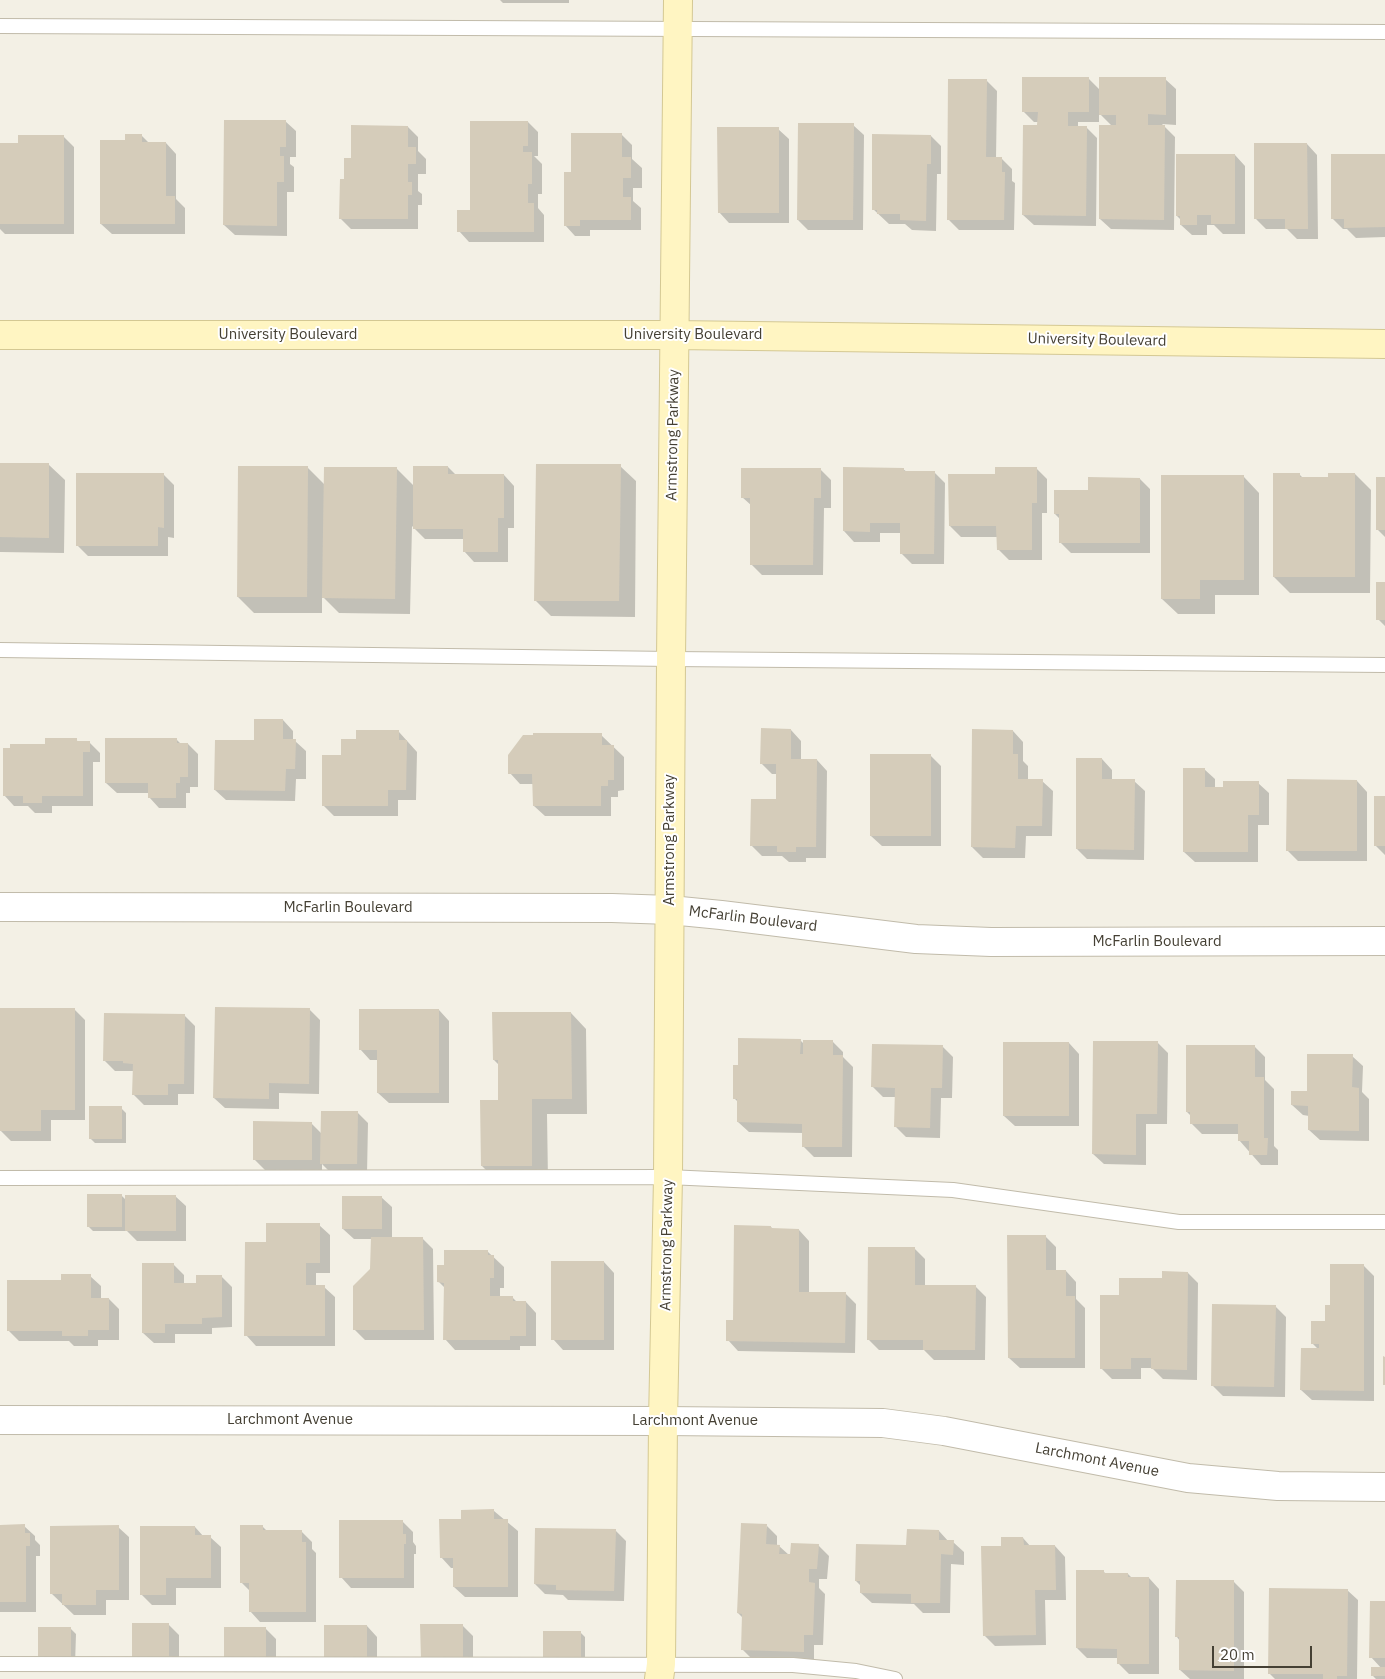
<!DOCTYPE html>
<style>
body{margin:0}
#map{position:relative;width:1385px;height:1679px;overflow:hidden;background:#f3f0e5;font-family:"IBM Plex Sans",sans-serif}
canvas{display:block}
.scale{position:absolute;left:1212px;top:1646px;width:100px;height:22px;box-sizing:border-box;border:2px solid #454034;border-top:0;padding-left:6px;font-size:15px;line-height:18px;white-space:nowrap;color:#454034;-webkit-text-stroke:4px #fff;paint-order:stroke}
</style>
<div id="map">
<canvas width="1385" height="1679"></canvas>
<div class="scale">20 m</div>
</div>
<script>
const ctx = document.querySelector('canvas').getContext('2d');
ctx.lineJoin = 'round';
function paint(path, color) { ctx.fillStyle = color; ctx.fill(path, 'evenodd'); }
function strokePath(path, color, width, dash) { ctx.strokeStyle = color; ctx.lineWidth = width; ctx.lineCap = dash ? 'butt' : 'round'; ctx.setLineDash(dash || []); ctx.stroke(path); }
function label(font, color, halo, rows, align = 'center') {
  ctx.font = font + ' "IBM Plex Sans",sans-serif'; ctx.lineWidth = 4; ctx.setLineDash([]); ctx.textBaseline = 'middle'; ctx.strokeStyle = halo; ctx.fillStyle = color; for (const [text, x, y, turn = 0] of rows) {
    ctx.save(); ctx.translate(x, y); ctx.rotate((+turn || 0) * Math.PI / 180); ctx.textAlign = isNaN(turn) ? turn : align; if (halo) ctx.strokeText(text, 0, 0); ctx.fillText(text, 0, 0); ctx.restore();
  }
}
paint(new Path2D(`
 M500,0H569V3H503Z
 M1089,79L1101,91L1165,79L1176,89V125L1162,124L1175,137L1174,230L1111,229L1100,219L1112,126L1099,113V122H1078V127H1086L1097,138L1096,226L1034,225L1023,215L1039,122H1034L1023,111Z
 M986,80L997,91L996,159H1002L1012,169V181L1015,183L1014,230H959L949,220Z
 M285,121L296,131V157H290V164L294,167V192H287V236L235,235L224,225Z
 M528,122L538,132V156H534L542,164V194H538V208L544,215V242H469L459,231Z
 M853,125L864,135L863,230H808L798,220Z
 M408,127L418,137V151L426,159V174H418V191L422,194V205H418V229H351L341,219L352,160Z
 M778,129L789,139V223H729L719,212Z
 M621,134L632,145V159L642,168V188H633V201L641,208V230H590V236H575L565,225L572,173Z
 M141,135L149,143H166L176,154V199L185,208V234H112L101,224L126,141Z
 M63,136L74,147V234H5L0,229V144H19Z
 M931,136L941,146V174H937L936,231L912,230L905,224H889L873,209Z
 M1307,144L1317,155L1318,239H1297L1287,229H1266L1256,219Z
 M1235,155L1245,166V234H1223L1214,225H1207V235H1192L1181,225V220L1177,216Z
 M1385,155V237L1356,238L1347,229H1343L1332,218Z
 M0,465H49L65,480L64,553L0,552Z
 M620,466L636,481L635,617L551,616L535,600Z
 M307,467L325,485L396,468L414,486L448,467L456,475H504L514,486V528H508V562H474L464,551V539H425L412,526L410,614L339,613L322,596V613H254L238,597Z
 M1036,468L1047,479V513H1042V560H1009L998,549V537H961L950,526L996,475Z
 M820,469L831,480V508H824L823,575H762L751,564L752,506L742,497Z
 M903,469L907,472H934L945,483L944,564H912L901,553V533H880V542H854L844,531Z
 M1299,474L1303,478H1330L1355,474L1371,490L1370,593H1290L1274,577Z
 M164,475L174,485V538L168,537V556H88L77,545Z
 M1244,477L1259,493V595H1215V614H1178L1162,599Z
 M1385,478V537L1377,529Z
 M1140,479L1150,489V553H1071L1060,542V519L1055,514L1089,492Z
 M1385,583V626L1378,619Z
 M283,720L293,731V741H295L306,751V779H296L295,801L226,800L215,790L256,742Z
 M791,730L801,741V760H817L827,771L826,858H806V862H789L782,856H762L751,845L777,801V774H772L761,763Z
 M1013,731L1023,742V761L1028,766V781H1042L1053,791L1052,836H1026L1025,858H983L972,847Z
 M399,732L417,752L416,800H398V816H334L323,805L343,756L358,740Z
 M601,735L624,757V790L618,791V797H611V816H545L534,806L533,784H520L510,773Z
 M176,739L181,744H188L198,754V787H190V793H186V808H159L149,797V793H117L106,783Z
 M76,740L79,742H89L100,753V762H93V806H52V813H35L28,806H14L4,795L46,746Z
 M930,755L941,766V846H882L871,836Z
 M1102,759L1112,770V781H1134L1145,791L1144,860L1087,859L1077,849Z
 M1204,769L1215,779V788H1225L1258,783L1269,793V825H1258V862H1195L1184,852Z
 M1357,781L1367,792V861H1298L1287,850Z
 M1385,797V855L1375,845Z
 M74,1009L85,1020V1120H51V1141H11L0,1130Z
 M309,1009L320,1020L319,1094L279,1093V1109L225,1108L214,1098Z
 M439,1010L449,1021V1103H389L378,1093V1060H370L360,1049Z
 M571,1013L586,1029L587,1114H547L548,1181L498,1182L482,1166L499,1102V1065L494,1060Z
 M184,1015L195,1026L194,1094H178V1105H144L133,1094V1071H115L104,1060Z
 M800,1040L804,1044L833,1042L843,1052V1057L853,1067L852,1157H814L803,1146V1133L749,1132L738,1122V1102L734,1098L739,1066Z
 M1157,1042L1168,1053L1167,1124H1146V1165L1104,1164L1093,1154Z
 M1069,1043L1079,1054V1126H1015L1004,1116Z
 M942,1046L953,1057L952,1098H941L940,1138L906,1137L896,1127V1097H883L872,1086Z
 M1255,1047L1265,1057V1080L1274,1089V1146L1278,1150V1165H1261L1239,1140V1134H1202L1191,1123V1116L1187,1112Z
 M1352,1056L1363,1066L1362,1092L1369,1099V1141L1320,1140L1309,1130V1116L1303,1115L1292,1105Z
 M121,1108L126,1113V1143H95L90,1138Z
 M357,1112L368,1123L367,1174H332L322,1164V1170H265L254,1159L311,1123L322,1134Z
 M121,1195L126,1200L175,1196L186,1206V1241H137L127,1231H93L88,1226Z
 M381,1197L392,1207V1238H422L433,1249L434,1340H365L354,1329L371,1270L372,1239H354L343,1229Z
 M319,1225L330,1235V1273H316V1287H324L335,1297V1346H256L246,1335L267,1243Z
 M771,1227L774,1230H799L809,1241V1293H845L856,1304L855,1353L738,1351L728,1340Z
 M1045,1236L1056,1247V1271H1066L1076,1282V1299L1085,1308V1368H1020L1009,1358Z
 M914,1248L925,1259V1286H975L986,1297L985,1360H934L924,1350H879L869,1340Z
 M487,1251L504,1267V1288H500V1297H512L517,1302H526L536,1313V1346H520V1350H455L445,1339V1288L439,1282L445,1266Z
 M604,1262L614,1273V1350H563L553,1339Z
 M173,1264L184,1275V1284H198L221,1276L232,1287V1327L212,1328V1334H175V1343H154L143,1333Z
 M1364,1266L1374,1276V1401L1312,1400L1301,1390L1318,1349L1312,1343L1327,1323L1331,1306Z
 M1188,1273L1198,1283L1197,1380L1163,1379L1152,1368H1141V1379H1112L1101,1368L1120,1296L1163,1280Z
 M90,1276L101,1286V1299H109L119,1309V1340H98V1346H74L69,1341H19L8,1330L62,1282Z
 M1275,1306L1286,1317L1285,1397L1223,1396L1213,1386Z
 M494,1511L518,1531V1597H465L454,1587V1568H451L441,1557L462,1521Z
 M402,1521L413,1532V1542L416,1546V1554H414V1588H351L341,1577Z
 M0,1526H24L35,1536V1540L40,1545V1556H36V1612H0Z
 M767,1526L777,1536V1546H779L789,1555L818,1545L829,1556L827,1579H819V1588L825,1594L823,1645H814V1662L753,1660L742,1649L743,1618L738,1613Z
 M118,1527L129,1537V1600H106V1615H74L52,1594Z
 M195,1527L204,1537H210L221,1547V1588H176V1605H152L141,1594Z
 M263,1527L267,1531H301L312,1542V1549L316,1553V1622H260L250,1611V1591L241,1582Z
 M615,1530L626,1541L624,1601L568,1600L563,1595L545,1594L535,1584Z
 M939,1531L949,1542H953L964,1552V1565L951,1564L950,1613H923L914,1604L872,1603L861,1593V1586L856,1581L907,1547Z
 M1023,1538L1031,1547L1055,1546L1065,1557L1066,1600H1045L1046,1645L995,1646L984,1635L1002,1547Z
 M1104,1572L1106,1574H1128L1132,1578H1149L1159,1589V1674H1129L1118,1663V1658H1087L1077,1648Z
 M1234,1582L1244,1592V1679H1190L1180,1670V1641L1177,1637Z
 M1347,1590L1358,1600L1357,1679H1275L1269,1673Z
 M1385,1602V1679H1376L1373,1676L1382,1669L1371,1657Z
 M168,1624L179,1635V1670H143Z
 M462,1625L473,1636V1668L433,1669Z
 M367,1626L377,1637V1669H335Z
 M265,1628L276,1639V1670H236Z
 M71,1629L76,1634L75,1665H44Z
 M580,1632L585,1637V1668H550Z`), '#0003');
paint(new Path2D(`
 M1022,77H1089V112H1068V126H1087L1086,216L1022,215L1023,125H1037L1038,112H1022Z
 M1099,77H1166V115L1148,114V125H1165L1164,220L1099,219V125H1116V115H1099Z
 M948,79H987L986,157H1002V172H1005L1004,220H947Z
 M224,120H286V147H280V156H284V182H277V226L223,225Z
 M470,121H528V146H523V152H532V184H528V203H534V232H457V210H470Z
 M798,123H854L853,220H797Z
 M351,125L408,126V147H416V164H408V182H412V195H408V219H339L340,179H344V158H351Z
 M717,127H779V213H718Z
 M571,133H622V157H631V178H623V197H631V220H580V226H564V172H571Z
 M125,134H142V142H166V196H175V224H100V140H125Z
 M872,134L931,135V164H927L926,221L900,220V214H877V210H872Z
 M18,135H64V224H0V143H18Z
 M1254,143H1307L1308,229H1285V219H1254Z
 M1176,154H1235V224H1211V215H1197V225H1180V216H1176Z
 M1331,154H1385V227L1344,228V219H1331Z
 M0,463H49V538L0,537Z
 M536,464H621L619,601H534Z
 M238,466H308L307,597H237Z
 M413,466H448V474H504V518H498V552H463V529H413Z
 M324,467H397L395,599L322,598Z
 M843,467L904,468V471H935L934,554H900V523H870V532L843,531Z
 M995,467H1037V503H1032V550H997L996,526H949L948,474H995Z
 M741,468H821V498H814L813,565H750V498H741Z
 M76,473H164V528L158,527V546H76Z
 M1273,473H1300V477H1328V473H1355V577H1273Z
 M1161,475H1244V580H1200V599H1161Z
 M1088,477L1140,478V543H1059V514H1054V490H1088Z
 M1376,477H1385V530H1376Z
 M1376,582H1385V620H1376Z
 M254,719H283V739H296L295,769H286L285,791L214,790L215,740H254Z
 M761,728L791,729V759H817L816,847H796V852H777V846H750L751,799H776V764H760Z
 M972,729L1013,730V754H1018V779H1043L1042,826H1016L1015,848L971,847Z
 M356,730H399V740H407L406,790H388V806H322V755H341V739H356Z
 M533,733H602V745H614V780H608V786H601V806H533L532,774H508V755L523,735H533Z
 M45,738H77V741H90V752H83V796H42V803H23V796H3V748H10V744H45Z
 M105,738H177V743H188V777H180V783H176V798H148V783H105Z
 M870,754H931V836H870Z
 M1076,758H1102V779H1135L1134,850L1076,849Z
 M1183,768H1205V787H1223V781H1259V815H1248V852H1183Z
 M1287,779L1357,780V851H1286Z
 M1374,796H1385V846H1374Z
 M215,1007L310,1008L309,1084L269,1083V1099L213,1098Z
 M0,1008H75V1110H41V1131H0Z
 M359,1009H439V1093H377V1050H359Z
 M492,1012H571L572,1099H532V1166H481L480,1100H498V1060H493Z
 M104,1013L185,1014L184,1084H168V1095H132L133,1064L123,1063V1061H103Z
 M738,1038L801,1039L800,1054H803V1040H833V1055H843L842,1147H802V1124L737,1122V1099H733V1065H738Z
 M1093,1041H1158L1157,1114H1136V1155L1092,1154Z
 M1003,1042H1069V1116H1003Z
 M872,1044L943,1045L942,1088H931L930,1128L894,1127L895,1088L871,1087Z
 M1186,1045H1255V1077H1264V1138H1268L1267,1155H1249V1141H1238V1124H1190V1112H1186Z
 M1307,1054H1353L1352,1087L1359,1088V1131L1308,1130V1106L1291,1105V1091H1307Z
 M89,1106H122V1139H89Z
 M321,1111H358L357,1164H320Z
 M253,1121L312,1122V1160H253Z
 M87,1194H122V1227H87Z
 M125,1195H176V1231H125Z
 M342,1196H382V1229H342Z
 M266,1223H320V1263H306V1285H325V1336H244L245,1242H266Z
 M734,1225L771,1226V1228L799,1229V1292H846L845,1343L726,1341V1320H733Z
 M1007,1235H1046V1270H1066V1296H1075V1358H1008Z
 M371,1237H423L424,1330H353V1286L370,1269Z
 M868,1247H915V1285H976L975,1350H923V1340H867Z
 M444,1250H488V1255H494V1278H490V1296H513V1301H526V1336H510V1340H443L444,1283L437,1282V1265H444Z
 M551,1261H604V1340H551Z
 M142,1263H174V1283H196V1275H222V1317L202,1318V1324H165V1333H142Z
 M1330,1264H1364V1391L1300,1390L1301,1348H1319V1344H1311V1321H1325V1305H1330Z
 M1162,1271L1188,1272L1187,1370L1151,1369V1358H1131V1369H1100V1295H1119V1278H1162Z
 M61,1274H91V1298H109V1330H88V1336H62V1331H7V1280H61Z
 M1212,1304L1276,1305L1274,1387L1211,1386Z
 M1383,1356L1385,1357V1385H1383Z
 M494,1509V1519H508V1587H453V1558H440L439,1519H461V1510Z
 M339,1520H403V1534H406V1544H404V1578H339Z
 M741,1523L767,1524L766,1544L780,1545L779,1554H790L791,1543L819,1544L817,1569H809V1582L815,1583L813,1635H804V1652L741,1650L742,1614L737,1613Z
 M25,1524V1533H30V1546H26V1602H0V1525Z
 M119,1525V1590H96V1605H62V1594H50V1526Z
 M240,1525H263V1530H302V1542H306V1612H249V1583H240Z
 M140,1526H195V1535H211V1578H166V1595H140Z
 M535,1528L616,1529L614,1591L556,1590V1585L534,1584Z
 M907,1529L939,1530V1540H954L953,1555L941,1554L940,1603H911V1594L860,1593V1581H855L856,1544L906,1545Z
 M1001,1537H1023L1024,1545H1055L1056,1590H1035L1036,1635L983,1636L981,1546H1001Z
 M1076,1570H1104V1573H1128V1577H1149V1664H1117V1649L1076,1648Z
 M1176,1580H1234V1671L1179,1670V1637H1175Z
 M1269,1588L1348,1589L1347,1676H1337V1679H1323V1674H1268Z
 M1370,1601H1385V1658H1369Z
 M132,1623H169V1660H132Z
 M420,1624H463V1658L421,1659Z
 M324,1625H367V1659H324Z
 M38,1627H71V1661L38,1660Z
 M224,1627H266V1660H224Z
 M543,1631H581V1664H543Z
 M1371,1667H1385V1676H1371Z`), '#d5ccba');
const lane = new Path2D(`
 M0,26L1385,32
 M0,650L671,659L1385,665
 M0,1178L668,1177L953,1190L1179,1222H1385
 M0,1664L793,1665L856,1671L895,1679`);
const street = new Path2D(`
 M0,907L612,908L670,910L721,915L916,939L991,942L1385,941
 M0,1420L663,1421L883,1423L944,1431L1188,1478L1278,1486L1385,1487`);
const secondary = new Path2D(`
 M0,335H674L1385,344
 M659,1679L661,1664L663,1421L668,1177L671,659L678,0`);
strokePath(lane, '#c1bbaa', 16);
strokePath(street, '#c1bbaa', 30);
strokePath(secondary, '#d4c893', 30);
strokePath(lane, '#fff', 14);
strokePath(street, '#fff', 28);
strokePath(secondary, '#fff5c2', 28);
label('15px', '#454034', '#fff', [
 ["University Boulevard",288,335],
 ["University Boulevard",693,335],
 ["University Boulevard",1097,340,1],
 ["Armstrong Parkway",673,435,-89],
 ["Armstrong Parkway",670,840,-90],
 ["McFarlin Boulevard",348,908],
 ["McFarlin Boulevard",753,919,7],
 ["McFarlin Boulevard",1157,942],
 ["Armstrong Parkway",667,1245,-89],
 ["Larchmont Avenue",290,1420],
 ["Larchmont Avenue",695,1421],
 ["Larchmont Avenue",1097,1460,11]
]);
</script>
